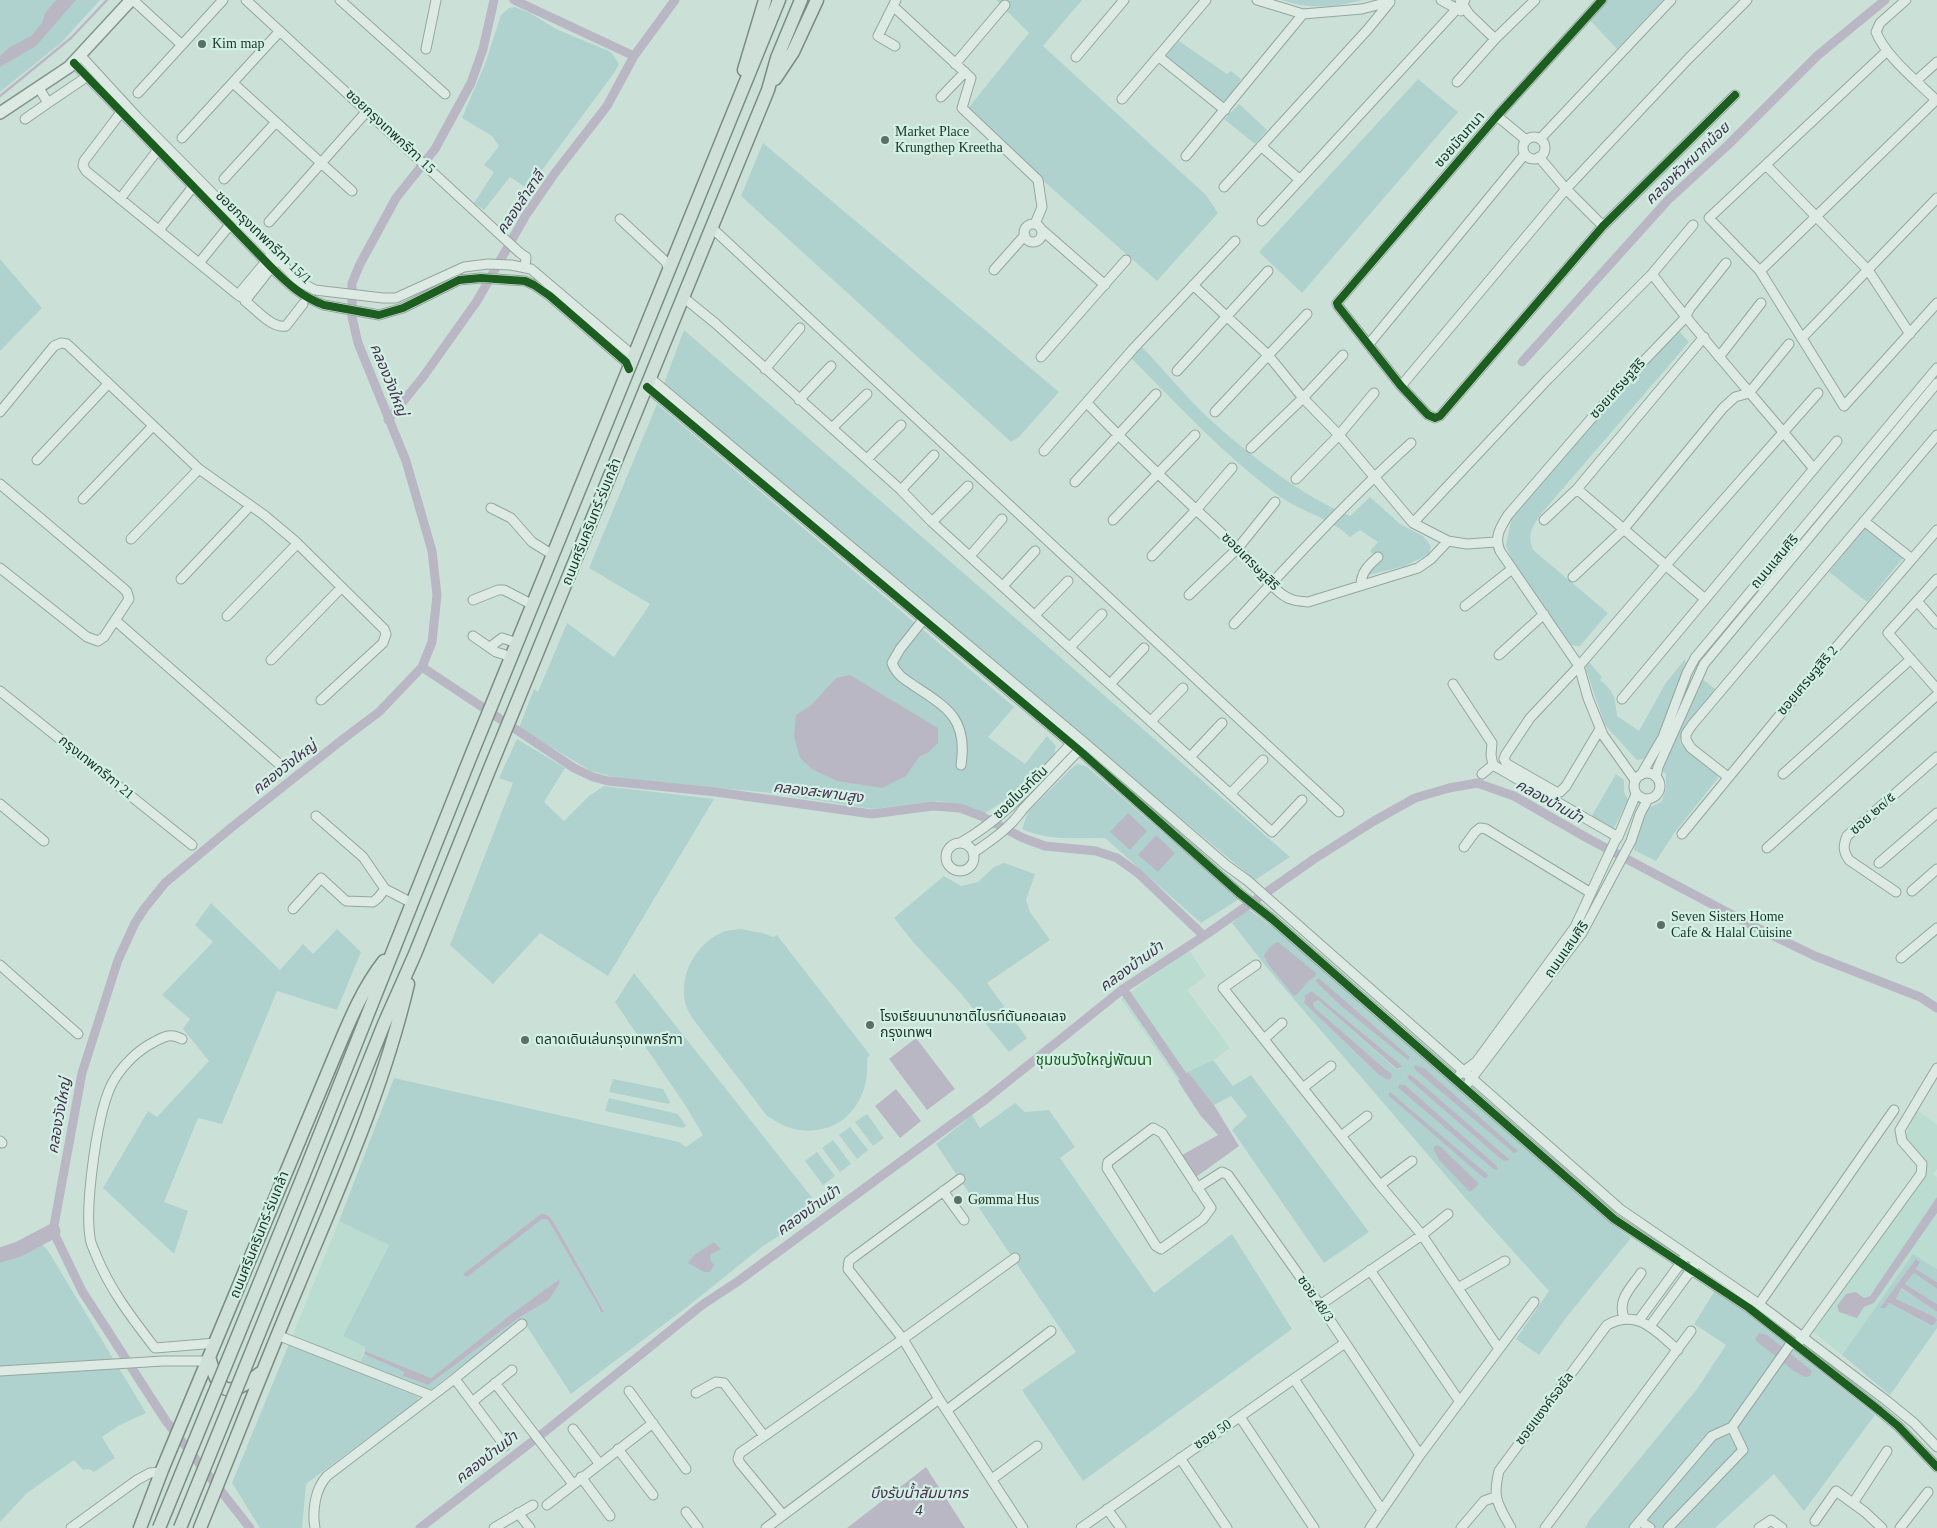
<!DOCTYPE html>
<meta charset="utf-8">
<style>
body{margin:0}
canvas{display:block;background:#cbe1d8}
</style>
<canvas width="1937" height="1528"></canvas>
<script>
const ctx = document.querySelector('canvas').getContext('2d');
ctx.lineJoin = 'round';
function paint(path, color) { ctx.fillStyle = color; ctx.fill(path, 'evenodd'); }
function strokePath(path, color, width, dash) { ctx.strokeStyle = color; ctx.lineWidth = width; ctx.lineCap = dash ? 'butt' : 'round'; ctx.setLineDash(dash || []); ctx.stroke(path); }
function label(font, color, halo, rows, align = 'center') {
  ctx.font = font + ' "Times New Roman","Noto Sans Thai",serif'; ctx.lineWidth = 4.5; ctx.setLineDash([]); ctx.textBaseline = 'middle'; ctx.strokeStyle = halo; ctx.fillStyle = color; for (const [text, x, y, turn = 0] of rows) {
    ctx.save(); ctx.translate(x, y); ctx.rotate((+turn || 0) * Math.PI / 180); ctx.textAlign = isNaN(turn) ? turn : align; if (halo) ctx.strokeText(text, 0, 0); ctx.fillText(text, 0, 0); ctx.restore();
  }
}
paint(new Path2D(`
 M1189,950L1206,976L1187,990L1230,1048L1213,1060L1188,1072L1178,1081L1121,999Z
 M1917,1110L1937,1125V1169L1933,1174L1937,1177V1197L1870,1296L1864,1298V1307L1874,1303L1937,1213V1269L1913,1254L1842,1355L1813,1332L1925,1176L1926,1165L1900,1147Z
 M339,1221L389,1244L343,1336L365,1347L360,1363L292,1337Z`), '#badcd1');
paint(new Path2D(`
 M0,0H100L62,42L0,92Z
 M996,0H1082L1043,46L1206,195L1218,213L1157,281L965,112L1029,33Z
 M1281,0H1364C1333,7 1312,10 1281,0Z
 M1608,0H1663L1617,49L1589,19Z
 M515,7L530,13L556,29L611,52L619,64L614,73L528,189L510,177L484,210L474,203L494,172L484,165L499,146L492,136L462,118L485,64L501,15L509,8Z
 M1179,41L1227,74L1231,71L1241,79L1226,104L1221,102L1165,58L1169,51Z
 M1418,79L1458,112L1302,293L1259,252Z
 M1239,104L1267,130L1255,144L1224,119Z
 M763,143L1059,392L1019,437L1011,442L741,196Z
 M0,259L42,308L0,351Z
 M1675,327L1689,342L1541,514C1532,527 1527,534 1533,550L1608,613L1580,646L1571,645L1513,562L1506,546L1512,516Z
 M684,330L1290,857L1255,880L857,549L664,383Z
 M1142,347C1166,372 1189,401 1215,424C1256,460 1300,494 1350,516L1370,497L1400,524L1423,536L1431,546L1429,554L1405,566L1365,576L1380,561L1370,551L1378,542L1360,530L1350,537C1329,517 1298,511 1275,493C1222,453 1177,404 1130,357Z
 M657,404L1014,707L988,737L1025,764L1047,736L1056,746L1054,754L1017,792L984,814L956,804L938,801L873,809L771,793L617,778L591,771L519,728L534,689L538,692L567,623L614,657L650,604L589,568ZM836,678L929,752L919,757L796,716L811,705Z
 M1865,527L1903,558L1867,602L1829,572Z
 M1685,659L1686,666L1651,752L1644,759L1637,760L1605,725L1585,667L1589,662L1602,677L1600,680C1615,692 1615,698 1617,716L1639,731L1665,684Z
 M1701,678L1715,689L1681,736L1680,743L1694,757L1717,775L1718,778L1675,832L1656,861L1634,850L1637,833L1649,808L1662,801L1666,789V774L1662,771Z
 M517,739L565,768L544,802L564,821L589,796L604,786L714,799L608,976L540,933L493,984L450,945L513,783L499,778Z
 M1077,764L1086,766L1239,899L1201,923L1105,838C1077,838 1048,841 1022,829L1028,812L1070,770Z
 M1616,774L1624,780V792L1628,800L1613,830L1591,817Z
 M1004,863L1035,874L1026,900L1030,912L1050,940L987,983L1027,1038L1009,1052L957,989L914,943L894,918L944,876L961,886L978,882L994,867Z
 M211,903L280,970L303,944L313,954L337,929L361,952L337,1010L277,991L222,1124L198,1118L164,1202L188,1211L174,1254L103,1188L148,1111L157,1117L209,1061L183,1029L190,1019L162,995L213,942L195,925Z
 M1248,909L1279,932L1617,1228L1631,1238L1569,1314L1539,1355L1516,1339L1549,1291L1466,1199L1268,969L1232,923ZM1319,978L1410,1057L1408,1059L1341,1006L1315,981ZM1312,991L1401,1065L1400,1069H1396L1317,999L1313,1003L1314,1007L1384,1068L1392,1074H1378L1304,1003L1305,995ZM1409,1074L1415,1078L1509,1160L1503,1161L1407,1078ZM1399,1084L1405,1085L1497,1166L1498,1168L1495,1170L1492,1168L1398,1088Z
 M740,929L762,933L773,937L777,935L870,1055L867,1058C871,1099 844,1136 799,1130C788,1129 777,1122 767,1116L693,1019C690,1014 686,1008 685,1001C679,975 696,944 721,933C726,930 734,930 740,929Z
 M634,973L821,1209L763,1246L687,1307L571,1394L522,1319L429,1391L360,1363L364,1354L404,1372L403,1376L428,1385L520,1317L549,1300L560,1280L510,1315L431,1378L365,1351V1347L343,1336L389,1245L339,1221L394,1078L679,1142L686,1147L703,1135L685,1105L615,1002ZM542,1213L549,1216L556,1226L604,1310L600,1313L596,1302L548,1220L542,1219L463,1274Z
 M1213,1060L1233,1086L1251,1075L1369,1232L1324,1263L1232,1130L1247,1116L1231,1096L1214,1105L1188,1072Z
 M613,1079L663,1089L670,1102L669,1104L609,1092Z
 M609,1098L678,1114L686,1126L683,1128L605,1111Z
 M1015,1103L1025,1112L1049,1110L1075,1147L1060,1158L1154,1293L1232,1234L1292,1329L1083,1481L1022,1390L1076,1352L936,1144L972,1115L980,1128Z
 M867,1114L884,1138L873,1146L855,1122Z
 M850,1127L868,1150L857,1159L839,1135Z
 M833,1140L851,1164L840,1172L822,1148Z
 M817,1152L835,1176L823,1185L805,1161Z
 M42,1245L47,1249L146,1413L118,1426L102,1437L115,1458L94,1472L89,1469L83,1470L74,1460L27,1493L0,1522V1262Z
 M1913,1254L1937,1269V1282L1916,1269L1919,1262L1889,1303L1929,1325H1933V1316L1896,1299L1900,1288L1937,1312V1328L1890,1395L1842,1355Z
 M1914,1273L1937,1289V1304L1905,1284Z
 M1716,1289L1875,1415L1804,1511L1774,1474L1715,1528H1585L1590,1519L1697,1389L1726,1345L1694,1324Z
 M289,1344L419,1397L417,1401L306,1484L302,1528H260L232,1483Z`), '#afd2ce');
paint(new Path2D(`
 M56,0H76L36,46L0,67V56L10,47L31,36L42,23L45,13Z
 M850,675L938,728V743L929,752L919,757L906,776L882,788L837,781L812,769L800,758L794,736L796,715L811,705L836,678Z
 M1128,813L1147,831L1130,850L1110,832Z
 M1156,835L1175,853L1158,872L1138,855Z
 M1278,942L1316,973L1315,977C1305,981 1303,991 1294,996L1268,964L1264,955L1272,945Z
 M1319,978L1410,1057L1408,1060L1341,1006L1315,981Z
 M1312,991L1401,1065L1402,1067L1397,1069L1318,1000L1313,1003L1314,1007L1384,1068L1392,1074L1391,1079L1388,1080L1378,1074L1304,1003L1305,995Z
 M916,1038L955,1089L927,1110L889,1059Z
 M1415,1065L1424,1068L1518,1151L1514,1153L1419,1073L1414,1068Z
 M1188,1072L1214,1105L1239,1146L1196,1177L1182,1155L1218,1135L1200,1115L1178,1081Z
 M1409,1074L1415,1078L1510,1160L1503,1161L1407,1078Z
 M1399,1084L1405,1085L1497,1166L1498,1169L1495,1170L1492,1168L1398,1088Z
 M896,1089L921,1121L900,1138L875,1106Z
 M1390,1092L1488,1175L1487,1178H1484L1388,1095Z
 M1436,1145L1441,1147L1479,1184L1470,1192L1439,1160L1433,1148Z
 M1937,1197V1213L1874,1303L1864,1307L1857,1318L1839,1312L1837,1306L1846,1294L1856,1292L1864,1298L1870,1296Z
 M542,1213L549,1216L556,1226L604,1311L601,1313L596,1302L548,1220L542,1219L467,1277L463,1274Z
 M714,1242L721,1249L711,1254L710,1260L714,1265L710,1272H704L688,1263L694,1255Z
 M1916,1259L1920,1262L1916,1269L1937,1282V1289L1914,1273L1905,1284L1937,1304V1312L1901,1288L1896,1299L1933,1316L1937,1320L1933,1325H1930L1889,1303L1885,1308H1880Z
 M560,1279L559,1284L549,1300L520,1317L428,1385L403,1376L404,1372L364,1354L365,1351L431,1378L510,1315Z
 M1759,1333L1767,1335L1812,1371L1810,1376L1805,1377L1794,1371L1755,1340Z
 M926,1467L965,1528H847Z`), '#bab7c5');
strokePath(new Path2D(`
 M0,96L71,38L107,0`), '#bab7c5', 2.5);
strokePath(new Path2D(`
 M514,0L634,56
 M1522,362L1668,200L1728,145L1817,56L1885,0
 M388,420L423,377L477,301L526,215L555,173L607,106L634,56L675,0
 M422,667L574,768L593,777L608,781L716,792L872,814L933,806L960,808L981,816L1023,838L1045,846L1096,851L1117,858L1138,873L1204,936
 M1123,989L1189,1085
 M250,1528L166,1421L82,1291L53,1231L82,1073L118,960L135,923L144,909L165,883L232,827L347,736L379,712L422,667L432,642L437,595L432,551L406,461L358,343L352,317V283L360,264L396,198L435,149L471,83L483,49L494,0
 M420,1528L547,1430L702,1305L737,1282L986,1099L1123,989L1204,936L1314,859L1374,821L1415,798L1449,788L1477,783L1514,796L1587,838L1757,928L1815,956L1920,997L1937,1008`), '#bab7c5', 9);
strokePath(new Path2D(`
 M0,1255L19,1249L53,1231`), '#bab7c5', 15);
const street = new Path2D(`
 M133,0L182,45
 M246,0L520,253L526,257L525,268
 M340,0L445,94
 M1257,0L1303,14L1362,9L1389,2
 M1441,0L1461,11
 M1460,0L1469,14L1495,39
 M1602,0L1497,116L1337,303L1338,306L1401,386L1428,415L1435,418L1440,416L1603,226L1735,95
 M1906,0L1880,23L1876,32C1886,57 1918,82 1937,101
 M893,6L971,78L962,108L1038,180L1042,207L1035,224
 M895,46L878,36L896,0
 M426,49L436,0
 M1887,51L1709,218L1760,271L1844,406L1937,303
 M81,56L137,117L300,282L315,290L383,298H396L464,267L488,264L511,265L531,269L630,353L633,359
 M1158,56L1225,110
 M1076,57L1124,0
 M74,63L271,267C287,283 302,297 324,305L379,315L403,308L459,280L481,278L525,281L534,285L550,296L626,362L629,369
 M955,64L1005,5
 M1917,80L1937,62
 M1457,82L1495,39L1535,0
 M233,83L352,191
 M138,93L223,0
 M941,97L965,72
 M1122,99L1206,0
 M48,103L82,80
 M119,115L84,161L83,166L86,171L238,295
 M1497,116L1526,140
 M25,119L48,103L39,88
 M1523 148a11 11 0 1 1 22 0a11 11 0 1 1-22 0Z
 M182,138L280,31
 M1540,139L1671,0
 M1261,146L1300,180
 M1186,156L1303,14
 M1539,157L1566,189L1603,226
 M1766,165L1868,270L1910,334
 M224,179L276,122
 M1224,187L1368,29L1390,2
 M120,199L157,151
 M620,219L666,262L669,270
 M1262,221L1465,0
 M269,222L367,111
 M1024 233a9 9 0 1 1 18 0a9 9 0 1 1-18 0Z
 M712,228L1339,812
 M159,230L192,188
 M1042,230L1105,285
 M199,263L229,226
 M274,264L245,301C256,309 272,329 286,326L303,304
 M994,270L1025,235
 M1760,271L1936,100
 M1652,274C1703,341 1760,403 1814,469
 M1193,285L1268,355L1303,398L1339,435L1413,523L1448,541L1467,544L1496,542
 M241,297L238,295L269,258
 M683,297L715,323L901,490L932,522L1272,832L1302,800
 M1802,338L1937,198
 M1369,344L1525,154
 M1041,357L1126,260
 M1719,357L1761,303
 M765,369L800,328
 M1177,371L1268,271
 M650,378L1086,744L1226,865L1248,881L1620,1209L1756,1302L1887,1401L1914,1423L1937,1447
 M1401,386L1566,189L1689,58L1747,0
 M647,387L1079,750L1239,893L1272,919L1614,1219L1749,1308L1880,1411L1898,1426L1937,1467
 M799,400L831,366
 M1087,403C1134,453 1185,499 1235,546C1252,561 1265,582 1283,595C1291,601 1299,601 1308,602L1418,568L1431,559L1448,541
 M0,412L54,346L61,343L67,344L199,469L264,515L295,541L384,629L386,634L383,643L321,700
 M1215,412L1307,314
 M832,428L867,394
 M1251,448L1303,398L1343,355
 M1044,451L1133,349L1235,241
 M867,459L901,425
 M37,460L108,384
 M1296,479L1339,435L1374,393
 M1075,482L1156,394
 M0,484L123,588L127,592L129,599L104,637L98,641L87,637L0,568
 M1577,489L1705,599
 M901,490L934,455
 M83,499L152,427
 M491,508L511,518L532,542L553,555
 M1113,520L1195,435
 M1544,520L1577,489L1704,337
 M1864,521L1912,559
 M932,522L968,486
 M1413,523L1548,379L1652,274L1693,225
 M131,539L199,469
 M970,556L1002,519
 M1152,556L1196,510L1232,468
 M1573,577L1623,530L1723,408L1735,397L1749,393L1789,344
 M181,579L250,506
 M1937,579L1888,633L1937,689
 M1361,585C1361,572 1369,565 1378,557
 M1003,586L1035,551
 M1189,595L1238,548L1275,502
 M473,600L498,590H504L533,605
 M1917,601L1937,624
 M1465,606L1512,569
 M1035,615L1068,581
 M227,616L297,544
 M923,620L900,649L892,663C896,674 904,679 913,685C948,708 968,719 961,765
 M116,621L278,763
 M1234,624C1291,562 1348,500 1411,443
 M473,636L496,652L512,657
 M490,647L502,638L517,643
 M1070,647L1102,614
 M1499,655L1544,614
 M271,660L341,588
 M1110,684L1144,648
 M1453,684L1492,743L1491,755L1493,765L1618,837
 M0,691L192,845
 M1622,699L1837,441
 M1151,721L1183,688
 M1600,729L1566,786L1560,792H1556L1507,764L1504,759L1506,754L1530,718L1579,666L1666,565L1818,393
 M1190,757L1222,723
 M1634 786a13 13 0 1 1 26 0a13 13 0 1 1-26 0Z
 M1482,774L1493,765
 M1783,774L1911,659
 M1641,775L1663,737L1687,673L1695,658L1937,368
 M1656,777L1658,767L1704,664L1937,383
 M1728,777L1691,748L1686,740V734L1692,725L1937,435
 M1635,780L1603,735L1588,698L1579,666L1500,551C1494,537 1500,528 1508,515L1616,390L1685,318L1690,308L1726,263
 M1230,794L1263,760
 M0,804L44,841
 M316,816L363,857L385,889L412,903
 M1682,834L1826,659L1937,530
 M946 857a14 14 0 1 1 28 0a14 14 0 1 1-28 0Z
 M960,843C1005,818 1039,777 1074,741
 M1464,847L1475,832L1480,828L1486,829L1591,893
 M1767,848L1937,695
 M973,853C992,840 1010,828 1023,809L1082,747
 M1879,863L1937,813
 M1912,891L1937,869
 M1896,892L1849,860C1843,851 1843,846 1847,836L1937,757
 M293,909L321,878L346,901L373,902L378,898L385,889
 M1901,958L1937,928
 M0,965L78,1034
 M1256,965L1223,988L1380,1185L1422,1235L1499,1349
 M182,1039C171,1033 165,1036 154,1042C138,1050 123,1065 114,1080C97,1108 85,1205 90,1237C90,1243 94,1249 96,1255C110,1290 132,1318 155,1348L216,1343
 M1264,1039L1282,1023
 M1460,1074L1477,1061L1575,927L1615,841L1618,837L1636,794
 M1469,1082L1582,933L1631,841L1640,814L1648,799
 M1304,1087L1331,1066
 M1153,1128L1162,1133L1211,1208L1203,1219L1161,1249L1156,1246L1107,1168L1108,1162Z
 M1341,1136L1367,1116
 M0,1141L2,1143
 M960,1179L854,1257L849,1261L848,1269L903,1339L939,1399L1023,1528
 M1380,1185L1412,1161
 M1197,1188L1222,1172L1228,1175L1320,1305L1420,1455
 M943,1191L964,1220
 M1370,1270L1460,1402
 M1458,1288L1505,1261
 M1759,1304L1894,1110
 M1320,1305L1422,1235L1448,1214
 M1624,1318C1617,1299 1631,1288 1641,1273
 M1639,1320L1683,1260
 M1650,1326L1694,1266
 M277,1335L432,1396
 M1799,1342L1921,1174L1922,1164L1902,1141L1900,1130L1937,1068
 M0,1371L163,1361H207
 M455,1379L505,1446
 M1294,1379L1382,1510
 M495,1383L573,1484
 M629,1391L686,1469
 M696,1393L716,1382L724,1383L764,1436
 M472,1402L512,1370
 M947,1410L1051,1331
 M1240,1417L1314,1528
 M573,1429L599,1463
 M618,1449L653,1495
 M1180,1458L1227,1528
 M581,1477L610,1516
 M992,1479L1037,1446
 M1853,1503L1887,1451
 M547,1505L653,1423
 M1107,1509L1121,1528
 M686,1512L698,1528
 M518,1513L530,1528
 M783,1515L740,1463L738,1459L740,1453L903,1339L1015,1258
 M1640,1521L1650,1528
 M1815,1521L1836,1491L1865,1512L1882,1528
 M71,1528L137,1480L150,1473L161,1472
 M315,1528C312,1511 315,1489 327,1476L453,1380L522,1324
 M494,1528L533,1505
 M766,1528L939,1399
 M1081,1528L1345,1343
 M1370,1528L1420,1455L1534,1302
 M1461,1528L1484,1501L1495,1497
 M1511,1528C1498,1504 1492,1499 1499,1471L1607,1325C1638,1308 1655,1331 1678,1350
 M1545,1528L1691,1331
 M1634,1528L1712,1436L1732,1427
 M1668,1528L1743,1450L1732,1427L1792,1342
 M1759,1528L1771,1520L1782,1528
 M1900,1528L1928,1492`);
const secondary = new Path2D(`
 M0,113L69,67L131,0`);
const primary = new Path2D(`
 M744,70L765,0
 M775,79L793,52L817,0
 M302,1179L470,758L779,0
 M314,1198L384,1024L415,954L490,768L768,90L777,58L801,0
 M209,1357C212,1365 213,1373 217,1380C228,1402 252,1379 263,1371
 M140,1528L162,1470L335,1055C349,1022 362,989 384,961
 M200,1528C233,1447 264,1366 298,1286C340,1185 383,1090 408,984`);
strokePath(street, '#95a69e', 11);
strokePath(secondary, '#85968d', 14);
strokePath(primary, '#7b8c83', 15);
strokePath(street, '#ddeae4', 9);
strokePath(secondary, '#ddeae4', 11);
strokePath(primary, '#cfe0d9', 12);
const primaryBridge = new Path2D(`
 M159,1528L302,1179
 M180,1528L314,1198`);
strokePath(primaryBridge, '#7b8c83', 15, []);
strokePath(primaryBridge, '#cfe0d9', 12);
strokePath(new Path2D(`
 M1602,0L1497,116L1337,303L1338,306L1401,386L1428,415L1435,418L1440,416L1603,226L1735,95
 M74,63L271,267C287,283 302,297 324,305L379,315L403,308L459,280L481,278L525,281L534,285L550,296L626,362L629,369
 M647,387L1079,750L1239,893L1272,919L1614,1219L1749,1308L1880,1411L1898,1426L1937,1467`), '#1b5e20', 8);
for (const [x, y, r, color] of [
 [202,44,5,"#5b7064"],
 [885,140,5,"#5b7064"],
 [1661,925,5,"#5b7064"],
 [870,1025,5,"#5b7064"],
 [525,1040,5,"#5b7064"],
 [958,1200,5,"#5b7064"]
]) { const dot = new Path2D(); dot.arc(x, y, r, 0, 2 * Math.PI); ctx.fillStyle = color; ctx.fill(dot); strokePath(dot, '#d2f1e4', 2); }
label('14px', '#1e3326', '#d2f1e4', [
 ["Kim map",212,44],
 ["Market Place",895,132],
 ["Krungthep Kreetha",895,148],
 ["Seven Sisters Home",1671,917],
 ["Cafe & Halal Cuisine",1671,933],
 ["โรงเรียนนานาชาติไบรท์ตันคอลเลจ",880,1017],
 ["กรุงเทพฯ",880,1033],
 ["ตลาดเดินเล่นกรุงเทพกรีฑา",535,1040],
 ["Gømma Hus",968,1200]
], 'left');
label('14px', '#1e3326', '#d2f1e4', [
 ["ซอยกรุงเทพกรีฑา 15",390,132,43],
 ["ซอยมัณฑนา",1460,140,-49],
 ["ซอยกรุงเทพกรีฑา 15/1",263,238,44],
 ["ซอยเศรษฐสิริ",1618,389,-48],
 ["ถนนศรีนครินทร์-ร่มเกล้า",592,522,-68],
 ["ซอยเศรษฐสิริ",1250,562,45],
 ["ถนนแสนศิริ",1775,562,-50],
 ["ซอยเศรษฐสิริ 2",1808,681,-50],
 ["กรุงเทพกรีฑา 21",96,768,39],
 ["ซอยไบรท์ตัน",1021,793,-44],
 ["ซอย ๒๓/๕",1873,814,-42],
 ["ถนนแสนศิริ",1567,950,-55],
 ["ถนนศรีนครินทร์-ร่มเกล้า",260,1235,-68],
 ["ซอย 48/3",1315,1299,55],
 ["ซอยแซงค์รอยัล",1545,1409,-53],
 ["ซอย 50",1213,1435,-34]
]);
label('italic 15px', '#4b2f51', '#d2f1e4', [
 ["คลองหัวหมากน้อย",1688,164,-44],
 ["คลองลำสาลี",521,203,-56],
 ["คลองวังใหญ่",388,380,68],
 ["คลองวังใหญ่",285,768,-38],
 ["คลองสะพานสูง",818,793,7],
 ["คลองบ้านม้า",1549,802,29],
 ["คลองบ้านม้า",1132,967,-36],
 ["คลองวังใหญ่",60,1116,-80],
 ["คลองบ้านม้า",809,1211,-36],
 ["คลองบ้านม้า",487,1458,-38],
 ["บึงรับน้ำสัมมากร",919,1494],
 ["4",919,1511]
]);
label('15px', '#225b26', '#d2f1e4', [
 ["ชุมชนวังใหญ่พัฒนา",1094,1061]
]);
</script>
